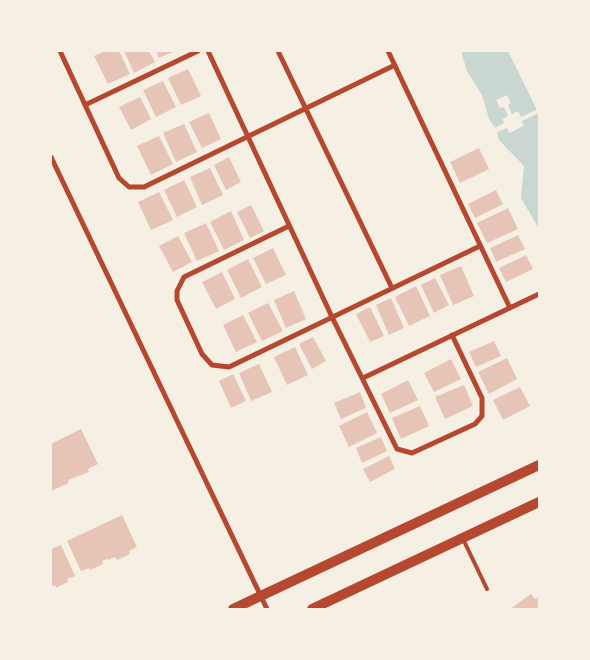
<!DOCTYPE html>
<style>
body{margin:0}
#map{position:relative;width:590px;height:660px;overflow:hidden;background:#f6efe4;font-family:"Exo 2",sans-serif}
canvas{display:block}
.frame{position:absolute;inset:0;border:52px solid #f6efe4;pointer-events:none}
</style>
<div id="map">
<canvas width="590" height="660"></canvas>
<div class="frame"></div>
</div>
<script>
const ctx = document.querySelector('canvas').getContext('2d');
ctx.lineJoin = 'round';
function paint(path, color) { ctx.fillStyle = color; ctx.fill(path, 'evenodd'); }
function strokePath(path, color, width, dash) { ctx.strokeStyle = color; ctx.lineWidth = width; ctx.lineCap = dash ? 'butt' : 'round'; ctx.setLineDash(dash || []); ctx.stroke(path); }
paint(new Path2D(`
 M461,51H508L539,114V229L521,198L524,166L499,140L496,129L489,119L482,95L467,71Z`), '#c9d6d2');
paint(new Path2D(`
 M507,95L511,103L508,105L512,114L518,111L521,117L538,109L539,113L522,121L524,126L509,133L507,128L495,133L493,129L504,123L502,119L508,116L504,107L500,108L496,100Z`), '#f6efe4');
paint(new Path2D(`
 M105,51H119L130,74L108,84L94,56Z
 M124,51H149L155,62L134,73Z
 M156,51H175L159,58Z
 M188,69L201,96L181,105L168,78Z
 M163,81L176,107L156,117L143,90Z
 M140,97L151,119L131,130L119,107Z
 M209,113L221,139L202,148L189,122Z
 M184,124L197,152L176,162L163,133Z
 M159,136L173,164L151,175L137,146Z
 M479,148L489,169L460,183L450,162Z
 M229,157L241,182L226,190L214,165Z
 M210,168L223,195L202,205L190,177Z
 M184,180L197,207L177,217L164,190Z
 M496,190L503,204L475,218L468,204Z
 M159,192L173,220L151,230L138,202Z
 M251,205L264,231L250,238L237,212Z
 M508,208L518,229L487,243L477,223Z
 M231,211L244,240L224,250L210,222Z
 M206,223L219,251L197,261L184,233Z
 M518,235L525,249L496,262L490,248Z
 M178,236L192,262L173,272L159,246Z
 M273,248L286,275L266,284L253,258Z
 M526,255L533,269L506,282L499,268Z
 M248,259L262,287L241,298L227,270Z
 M461,266L474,296L453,305L440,275Z
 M222,272L235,299L216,309L202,282Z
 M435,278L449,305L434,313L421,285Z
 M416,286L430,316L409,326L395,297Z
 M294,291L306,319L286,328L274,300Z
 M391,298L404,328L389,335L376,305Z
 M268,303L283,331L262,341L248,313Z
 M370,307L384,336L370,342L356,314Z
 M243,315L257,342L236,352L223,325Z
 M313,337L326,361L312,369L299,344Z
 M494,341L501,356L476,367L469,352Z
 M295,347L308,375L287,385L274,357Z
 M507,358L517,379L489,394L478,372Z
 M451,359L461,379L434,392L424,373Z
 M259,364L272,392L251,401L239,373Z
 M233,374L246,401L231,408L219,381Z
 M408,380L418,400L390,413L381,394Z
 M464,385L473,406L445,419L435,397Z
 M520,387L530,406L503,420L493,400Z
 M360,392L366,408L341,419L334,403Z
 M420,406L429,426L401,439L392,418Z
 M367,412L377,433L349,447L339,426Z
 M81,429L98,464L88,469L89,472L68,480L69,483L51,491V444Z
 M381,437L387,451L362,463L356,448Z
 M389,456L395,469L370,482L363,469Z
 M122,515L137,547L129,551L130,554L117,560L115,557L108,560L107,559L102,561L103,564L90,570L89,568L81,571L67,541Z
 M61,545L75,576L67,579L68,582L56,588L55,585L51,587V549Z
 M531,594L535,599L539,597V609H510Z`), '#e6c5b7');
strokePath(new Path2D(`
 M463,539L487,589`), '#b5482f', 4);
strokePath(new Path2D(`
 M60,51L119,178L129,187H144L395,65
 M208,51L332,317L397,449L412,453L475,424L482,416V398L452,335
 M278,51L392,288
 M388,51L510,308
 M85,105L198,51
 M51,157L267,609
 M289,226L184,277L177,291V300L202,354L212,365L229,367L480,246
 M363,378L539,294`), '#b5482f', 5);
strokePath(new Path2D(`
 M233,609L539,465
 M312,609L539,502`), '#b5482f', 10);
</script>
